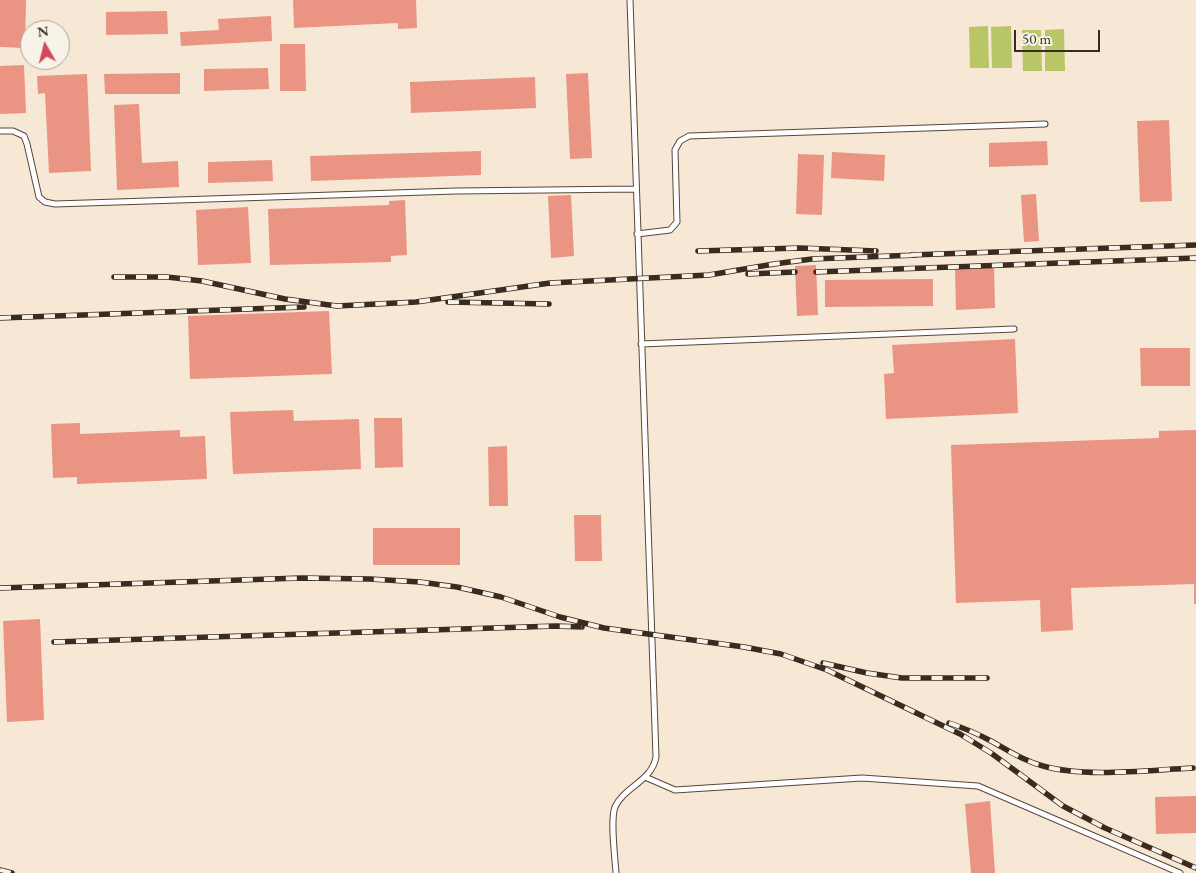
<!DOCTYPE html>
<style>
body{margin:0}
#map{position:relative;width:1196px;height:873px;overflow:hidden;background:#f6e8d5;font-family:"EB Garamond",serif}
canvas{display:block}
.north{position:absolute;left:20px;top:20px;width:50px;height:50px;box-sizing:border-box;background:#f7f3e8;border:1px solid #aca397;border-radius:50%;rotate:352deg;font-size:14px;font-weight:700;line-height:20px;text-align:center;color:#3b2a1e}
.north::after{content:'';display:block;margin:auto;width:18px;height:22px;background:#d1495b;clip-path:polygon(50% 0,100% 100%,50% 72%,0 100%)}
.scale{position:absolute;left:1014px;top:30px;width:86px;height:22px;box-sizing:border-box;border:2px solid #3b2a1e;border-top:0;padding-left:6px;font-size:15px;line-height:18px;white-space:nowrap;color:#3b2a1e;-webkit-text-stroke:4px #f7f3e8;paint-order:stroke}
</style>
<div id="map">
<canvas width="1196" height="873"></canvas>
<div class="north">N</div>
<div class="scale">50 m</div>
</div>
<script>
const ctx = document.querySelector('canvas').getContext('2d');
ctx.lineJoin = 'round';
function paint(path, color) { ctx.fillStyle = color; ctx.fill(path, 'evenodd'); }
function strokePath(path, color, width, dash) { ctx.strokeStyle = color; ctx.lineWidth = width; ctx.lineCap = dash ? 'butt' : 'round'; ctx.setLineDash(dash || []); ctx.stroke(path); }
paint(new Path2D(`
 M988,26L989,68H970L969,27Z
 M1011,26L1012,68H992L991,27Z
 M1064,29L1065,71H1045V30Z
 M1022,30H1041L1042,71H1023Z`), '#b8c668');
paint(new Path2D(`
 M0,0H26L25,48L0,47Z
 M293,0H416L417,28L398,29V23L294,28Z
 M167,11L168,34L106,35V12Z
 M271,16L272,41L181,46L180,32L219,30L218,19Z
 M280,44H305L306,91H280Z
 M24,65L26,113L0,114V66Z
 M268,68L269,89L204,91V69Z
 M180,73V94H105L104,74Z
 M588,73L592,158L570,159L566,74Z
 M87,74L91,171L49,173L45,93L38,94L37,76Z
 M535,77L536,108L411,113L410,82Z
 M139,104L142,163L178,161L179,187L117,190L114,105Z
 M1169,120L1172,201L1140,202L1137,121Z
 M1047,141L1048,165L989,167V143Z
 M481,151V175L311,181L310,156Z
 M832,152L885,155L884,181L831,178Z
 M798,154L824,155L822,215L796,214Z
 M272,160L273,181L208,183V162Z
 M1036,194L1039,241L1024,242L1021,195Z
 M571,195L574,256L551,258L548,196Z
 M405,200L407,255L391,256V262L270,265L268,209L389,205V201Z
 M248,207L251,263L198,265L196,210Z
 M816,265L818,315L797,316L795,266Z
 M994,267L995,308L956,310L955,268Z
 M933,279V306L825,307V280Z
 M329,311L332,374L190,379L188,316Z
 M1015,339L1018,413L886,419L884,374L894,373L892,345Z
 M1140,348H1190V386H1141Z
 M293,410L294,421L359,419L361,469L233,474L230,412Z
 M374,418H402L403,467L375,468Z
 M80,423V434L180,430V437L205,436L207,479L77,484V477L53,478L51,424Z
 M1196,430V604H1194V584L1071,588L1073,630L1041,632L1040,600L956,603L951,445L1159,438V431Z
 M507,446L508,506H489L488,447Z
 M574,515H601L602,561H575Z
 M373,528H460V565H373Z
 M40,619L44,720L7,722L3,621Z
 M1196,796V833L1156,834L1155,797Z
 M990,801L995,873H971L965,804Z`), '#ea9484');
const service = new Path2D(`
 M0,131H13L24,136L27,144L39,197L45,202L55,204L456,191L635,189
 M637,234L670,230L677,222L675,150L680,141L689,136L1045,124
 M641,344L1014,329
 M645,777L675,790L862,778L978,786L1180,873
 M616,873C615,857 610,820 615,807C624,787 652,781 656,757L630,0`);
strokePath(service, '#574639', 7);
strokePath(service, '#fff', 5);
const rail = new Path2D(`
 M698,251L800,248L876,251
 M911,255L1196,245
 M816,272L1196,258
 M748,274L795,272
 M114,277H167L202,281L285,299L337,306L416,302L550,283L709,275L774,264L812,259L917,255
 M448,302L549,304
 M0,318L304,307
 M0,588L301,578L370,579L420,582L457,587L501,597L560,617L604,628L744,647L781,654L827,670L960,734L991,753L1063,806L1105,828L1196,868
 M54,642L556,626L582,627
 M823,663L867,673L902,678H987
 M949,723C964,728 978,734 991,741C1009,751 1024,761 1043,766C1085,778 1149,770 1193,768
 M0,870L12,873`);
strokePath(rail, '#3b2a1e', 5.5);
strokePath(rail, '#f7f3e8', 4, [11]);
</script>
